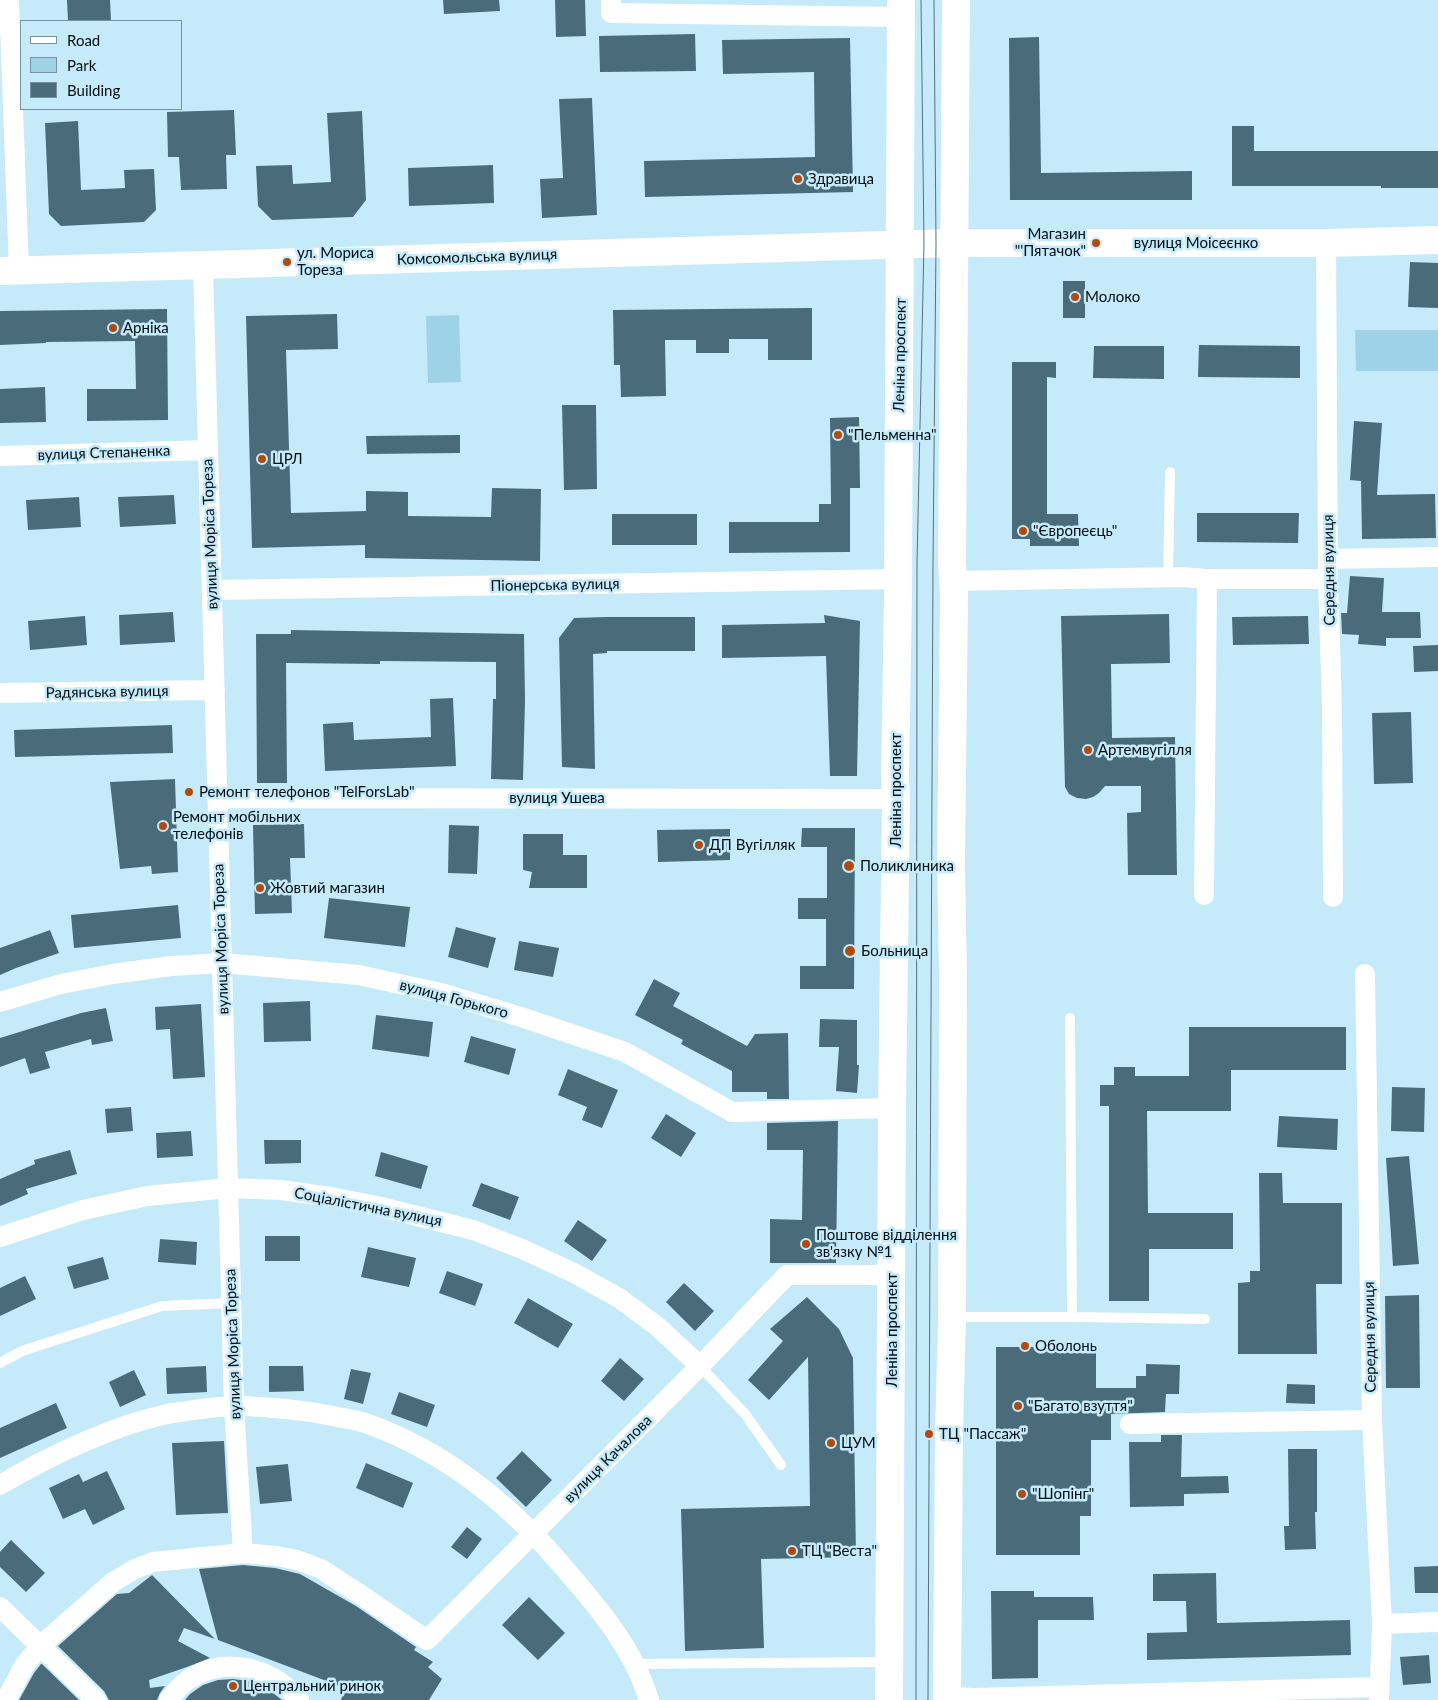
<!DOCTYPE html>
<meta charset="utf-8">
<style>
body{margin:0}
#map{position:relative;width:1438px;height:1700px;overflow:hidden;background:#c5eafa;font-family:Lato,sans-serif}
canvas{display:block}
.legend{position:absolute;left:20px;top:20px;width:162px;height:90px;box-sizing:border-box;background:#c5eafa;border:1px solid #77929e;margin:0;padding:6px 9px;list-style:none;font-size:15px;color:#020e13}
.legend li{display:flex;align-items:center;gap:10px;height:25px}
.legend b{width:25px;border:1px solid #77929e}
</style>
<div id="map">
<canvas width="1438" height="1700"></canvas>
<ul class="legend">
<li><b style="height:6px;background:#fff"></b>Road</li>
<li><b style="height:14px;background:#9ed2e7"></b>Park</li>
<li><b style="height:14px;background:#4a6c7a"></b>Building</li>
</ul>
</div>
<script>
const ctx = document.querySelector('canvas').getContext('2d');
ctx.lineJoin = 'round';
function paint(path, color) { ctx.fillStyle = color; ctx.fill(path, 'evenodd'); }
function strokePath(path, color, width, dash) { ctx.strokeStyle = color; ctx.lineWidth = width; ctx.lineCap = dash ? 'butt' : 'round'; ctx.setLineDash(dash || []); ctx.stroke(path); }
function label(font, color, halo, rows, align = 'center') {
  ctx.font = font + ' Lato,sans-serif'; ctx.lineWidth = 5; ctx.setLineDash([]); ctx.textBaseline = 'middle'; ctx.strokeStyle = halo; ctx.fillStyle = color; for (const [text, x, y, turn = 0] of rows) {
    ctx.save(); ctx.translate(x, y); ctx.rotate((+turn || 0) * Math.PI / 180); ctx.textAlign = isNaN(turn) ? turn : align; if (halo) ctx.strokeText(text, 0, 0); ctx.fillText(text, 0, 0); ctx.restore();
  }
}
paint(new Path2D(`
 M459,315L461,382L428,383L426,316Z
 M1355,330H1438V371H1356Z`), '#9ed2e7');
paint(new Path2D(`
 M67,0H110L111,21H68Z
 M443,0H499L500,11L444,14Z
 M555,0H585L586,36L556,37Z
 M695,34L696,71L600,72L599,36Z
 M1039,37L1041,173L1192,171V200H1010L1009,38Z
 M850,38L853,192L645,197L644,161L815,157L814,72L723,74L722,40Z
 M592,98L597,215L542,218L540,179L563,178L559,99Z
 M234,110L236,155H226L227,189L181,190L179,157H168L167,112Z
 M362,111L366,200L353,217L272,220L258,206L256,166L292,165L293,184L331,182L327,113Z
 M78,121L81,190L125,188L124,170L154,169L156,210L144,222L61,226L49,214L45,123Z
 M1232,126H1254V151H1438V188H1381V186H1232Z
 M493,165L494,203L409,206L408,168Z
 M1410,262L1438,263V308L1408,307Z
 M1063,281H1085V318H1063Z
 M812,308V360H768V339H729V353H696V340H665L666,396L621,397L620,365H614L613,310Z
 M167,309L168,420L87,421V389H136L135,341L46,342V343L0,345V311Z
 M337,314L338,349L286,350L291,513L366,511V491L408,492V516L491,517L492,488L541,489L540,561L365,558V545L252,548L246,316Z
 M1199,345L1300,346V378L1198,377Z
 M1094,346H1164V379L1093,378Z
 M1012,362H1056V378L1047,377V514H1078L1079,546H1030V539H1012Z
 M45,387L46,422L0,423V389Z
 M562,405H596L597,489L564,490Z
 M859,417L860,488H850V552L729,553V522H819V504H831L830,418Z
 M1354,421L1382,423L1377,495L1435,494L1436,538L1362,539L1361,481L1350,480Z
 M460,435V453L367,454L366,436Z
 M174,495L176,524L120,527L118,497Z
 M79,497L81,527L28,530L26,500Z
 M1197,513H1299L1298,543L1197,542Z
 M612,514H697V545H612Z
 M1350,576L1384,578L1382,612H1420L1421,638H1386V646L1358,644L1359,635L1342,634L1341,613H1347Z
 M173,612L175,642L120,645L119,615Z
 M1169,614L1170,663L1111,664L1112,738L1175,737L1177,875H1128L1127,813L1141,812V786H1105L1099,793L1093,797L1086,799L1077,798L1069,794L1065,787L1061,616Z
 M824,615L860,621L857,776H830L826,656L722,658V625L825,623Z
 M85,616L87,645L30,650L28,621Z
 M1308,616L1309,644L1233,645L1232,617Z
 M606,617H695V651H607V653L593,654L595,769L562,767L559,638L574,618Z
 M291,630L524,634L525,700L523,780L491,779L493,699H496V662L380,661V664L286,663L287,783H257L256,634H291Z
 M1438,645V671L1414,672L1413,646Z
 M453,698L456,766L325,771L323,724L353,722L354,740L431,737L430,699Z
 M1411,712L1413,783L1374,784L1372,713Z
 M172,725L173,753L15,757L14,730Z
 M175,779L178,872L152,874L151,866L120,869L110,782Z
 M304,824L305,858H290L292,913L255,914L253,825Z
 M449,825L479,826L477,874L448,873Z
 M802,828H855L854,989H800V966H826V919H798V898H827V847H801Z
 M730,829V860L658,862L657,830Z
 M523,834H563V855H587V888H529L532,872L523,870Z
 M329,898L410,907L405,947L324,938Z
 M178,905L181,938L74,948L71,915Z
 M456,927L496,938L488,968L448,957Z
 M50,930L59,953L16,968L0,975V948Z
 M519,941L559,948L553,977L514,970Z
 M654,979L680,993L673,1006L747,1046L755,1034L788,1033L789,1099H767V1092H732V1071L681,1044L683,1040L635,1015Z
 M310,1001L311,1041L264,1042L263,1003Z
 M201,1004L205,1077L173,1079L170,1029L156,1030L155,1007Z
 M106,1008L113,1041L92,1045L91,1039L45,1052L50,1068L30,1074L25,1058L0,1067V1038L81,1013Z
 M376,1015L433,1022L429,1057L372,1049Z
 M820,1019L857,1020V1065H859L857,1093L836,1091L839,1047H819Z
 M1189,1027H1346V1070H1231V1111H1147L1148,1213H1233V1249H1149V1301H1109V1106H1100V1085H1114V1067H1135V1076H1189Z
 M471,1036L516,1049L509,1075L464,1062Z
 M568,1069L618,1090L602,1128L582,1120L587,1107L558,1095Z
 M1392,1087L1425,1088L1424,1132L1391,1131Z
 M131,1107L133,1131L107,1133L105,1109Z
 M666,1114L696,1133L681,1157L651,1138Z
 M1279,1116L1338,1119L1337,1150L1277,1147Z
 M838,1121L836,1263H770V1219L802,1220L803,1150H767V1123Z
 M191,1131L193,1156L157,1158L156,1133Z
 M264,1140H301V1163L265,1164Z
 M70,1150L77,1174L26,1189L28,1194L0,1206V1179L35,1164L34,1160Z
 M381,1152L428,1166L421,1189L375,1176Z
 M1409,1156L1419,1264L1393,1266L1386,1158Z
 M1259,1173H1282L1283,1203H1342V1284H1316L1317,1354H1238V1283L1250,1282V1271H1260Z
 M481,1183L519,1197L510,1220L472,1206Z
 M578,1220L607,1240L592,1261L564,1241Z
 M265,1236H300V1261H265Z
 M160,1239L197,1242L196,1265L158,1262Z
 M368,1247L416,1258L409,1287L361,1277Z
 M103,1257L109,1279L74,1289L67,1267Z
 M447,1271L483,1284L475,1306L439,1293Z
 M25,1276L36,1299L0,1316V1288Z
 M684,1283L714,1311L695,1331L666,1302Z
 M1419,1295L1420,1388H1386L1385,1296Z
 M807,1297L839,1329L853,1358L856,1557L761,1559L764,1648L685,1651L681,1509L810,1506L808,1357L769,1400L748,1380L783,1341L770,1329Z
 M528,1298L573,1324L558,1348L514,1323Z
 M996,1347H1096V1388H1136V1376H1146V1364L1180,1365L1179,1394H1166L1165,1412L1111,1414V1440H1091V1516H1080V1555H996Z
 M620,1358L644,1379L624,1401L601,1381Z
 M206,1366L207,1392L167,1394L166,1368Z
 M269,1366H303L304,1391L269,1392Z
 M351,1369L371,1373L363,1404L344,1399Z
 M134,1370L146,1395L120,1407L109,1382Z
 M1287,1384L1315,1385V1404L1286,1403Z
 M399,1392L435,1405L427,1427L391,1414Z
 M56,1403L67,1428L0,1458V1428Z
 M1161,1435H1182L1181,1477L1228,1476L1229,1493L1184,1494V1506L1130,1507L1129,1442H1161Z
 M224,1441L228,1513L176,1515L172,1443Z
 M1288,1449H1317V1512H1315L1316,1549L1285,1550L1284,1526H1289Z
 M522,1451L552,1480L526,1507L496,1478Z
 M366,1463L413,1483L403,1508L356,1488Z
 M288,1464L292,1501L260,1504L256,1467Z
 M107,1471L125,1509L93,1525L85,1509L63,1519L49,1488L79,1474L83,1482Z
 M467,1527L482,1539L467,1559L451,1547Z
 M11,1540L45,1573L26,1592L0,1567V1552Z
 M243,1565L275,1568L300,1574L356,1606L416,1647L414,1650L433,1662L428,1667L442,1679L429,1700H341L345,1688L218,1640L199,1569Z
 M1438,1566V1593H1415L1414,1567Z
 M1216,1573L1217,1623L1350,1620L1351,1655L1147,1660V1633L1187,1632L1186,1601H1153V1574Z
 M152,1575L215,1639L184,1628L178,1641L210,1658L187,1667L149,1680L150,1688L165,1686L160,1693L157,1700H109L104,1691L58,1646L117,1594L129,1593Z
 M991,1591H1034V1597H1093L1094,1620H1038V1678L992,1679Z
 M529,1597L565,1633L538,1660L502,1625Z
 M1429,1655L1431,1683L1403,1685L1400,1657Z
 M41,1664H42L79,1700H19L34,1673Z
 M233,1679L249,1681L264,1686L282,1700H185L190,1694L203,1685L218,1680Z`), '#4a6c7a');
strokePath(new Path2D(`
 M1168,577L1170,472
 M1070,1018L1072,1317
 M954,1317H1072L1205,1319
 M0,1363L22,1351L162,1306L232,1303
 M700,1366L745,1414L781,1465
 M635,1664L888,1662`), '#fff', 10);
strokePath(new Path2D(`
 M9,0L19,270
 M611,0V13L900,17
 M1326,243L1328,579L1332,708L1333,897
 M203,265L234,1406L243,1553
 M0,456L208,450
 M1328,559L1438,557
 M954,581L1182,577L1207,579H1328
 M212,590L898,579
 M0,693L215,690
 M217,798L896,799
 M1204,895L1207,579
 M1365,974L1372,1420L1382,1624L1379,1700
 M0,1002L61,984L113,974L171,966L222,963L359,975L445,994L524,1018L625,1052L732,1112L892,1108
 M0,1237L83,1210L147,1196L229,1188L281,1190L331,1197L377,1206L473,1230L522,1249L574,1273L619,1298L658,1327L700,1366
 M1130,1424L1372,1420
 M0,1485C47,1457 114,1425 168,1414C187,1411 216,1406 235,1406C244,1405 253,1407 262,1407C288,1409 312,1411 337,1417C347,1419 358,1420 368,1424C443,1451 507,1502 559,1562C595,1604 633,1646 649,1700
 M0,1607L96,1700
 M1382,1624L1438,1622
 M947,1697L975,1698L1380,1687
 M6,1700L24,1666L40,1646L113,1582L135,1569L153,1562L243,1553L277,1556L297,1560L321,1569L361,1595L427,1640L700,1366L787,1275H892
 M169,1700C200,1653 266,1658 299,1700`), '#fff', 20);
strokePath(new Path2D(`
 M0,271L953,243H1326L1438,240
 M889,1700L892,1108L896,799L895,777L898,596L901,0
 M947,1700L949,1435L952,1318L953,974L951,864L954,596L952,563L956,0`), '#fff', 28);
strokePath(new Path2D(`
 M916,1700L917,563L924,244L921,0
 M928,1700L933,563L936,243L934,0`), '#59707a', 1);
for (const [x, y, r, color] of [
 [798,179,5,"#ae4b12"],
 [1096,243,5,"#ae4b12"],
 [287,262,5,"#ae4b12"],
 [1075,297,5,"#ae4b12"],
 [113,328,5,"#ae4b12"],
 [838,435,5,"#ae4b12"],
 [262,459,5,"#ae4b12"],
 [1023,531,5,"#ae4b12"],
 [1088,750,5,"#ae4b12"],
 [189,792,5,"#ae4b12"],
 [163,826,5,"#ae4b12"],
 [699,845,5,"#ae4b12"],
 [849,866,6,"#ae4b12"],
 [260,888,5,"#ae4b12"],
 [850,951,6,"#ae4b12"],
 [806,1244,5,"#ae4b12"],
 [1025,1346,5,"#ae4b12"],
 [1018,1406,5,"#ae4b12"],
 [929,1434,5,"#ae4b12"],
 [831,1443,5,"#ae4b12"],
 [1022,1494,5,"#ae4b12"],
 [792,1551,5,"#ae4b12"],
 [233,1686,5,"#ae4b12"]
]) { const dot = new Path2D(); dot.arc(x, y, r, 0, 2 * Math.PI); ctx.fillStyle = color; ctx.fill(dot); strokePath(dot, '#c5eafa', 2); }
label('15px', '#020e13', '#c5eafa', [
 ["Здравица",808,179],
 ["Магазин",1086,234,"right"],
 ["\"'Пятачок\"",1086,251,"right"],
 ["ул. Мориса",297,253],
 ["Тореза",297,270],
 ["Молоко",1085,297],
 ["Арніка",123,328],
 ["\"Пельменна\"",848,435],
 ["ЦРЛ",272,459],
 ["\"Європеєць\"",1033,531],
 ["Артемвугілля",1098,750],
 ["Ремонт телефонов \"TelForsLab\"",199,792],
 ["Ремонт мобільних",173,817],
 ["телефонів",173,834],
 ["ДП Вугілляк",709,845],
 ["Поликлиника",860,866],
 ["Жовтий магазин",270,888],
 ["Больница",861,951],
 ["Поштове відділення",816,1235],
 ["зв'язку №1",816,1252],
 ["Оболонь",1035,1346],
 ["\"Багато взуття\"",1028,1406],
 ["ТЦ \"Пассаж\"",939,1434],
 ["ЦУМ",841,1443],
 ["\"Шопінг\"",1032,1494],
 ["ТЦ \"Веста\"",802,1551],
 ["Центральний ринок",243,1686]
], 'left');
label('15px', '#020e13', '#c5eafa', [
 ["вулиця Моісеєнко",1196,243],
 ["Комсомольська вулиця",477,257,-2],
 ["Леніна проспект",900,355,-89],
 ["вулиця Степаненка",104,453,-2],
 ["вулиця Моріса Тореза",210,534,-92],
 ["Середня вулиця",1329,570,-91],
 ["Піонерська вулиця",555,585,-1],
 ["Радянська вулиця",107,692,-1],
 ["Леніна проспект",896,790,-90],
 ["вулиця Ушева",557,798],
 ["вулиця Моріса Тореза",221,939,-92],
 ["вулиця Горького",454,999,15],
 ["Соціалістична вулиця",368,1207,11],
 ["Леніна проспект",892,1330,-90],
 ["Середня вулиця",1370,1337,-91],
 ["вулиця Моріса Тореза",233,1344,-92],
 ["вулиця Качалова",608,1459,-45]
]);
</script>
